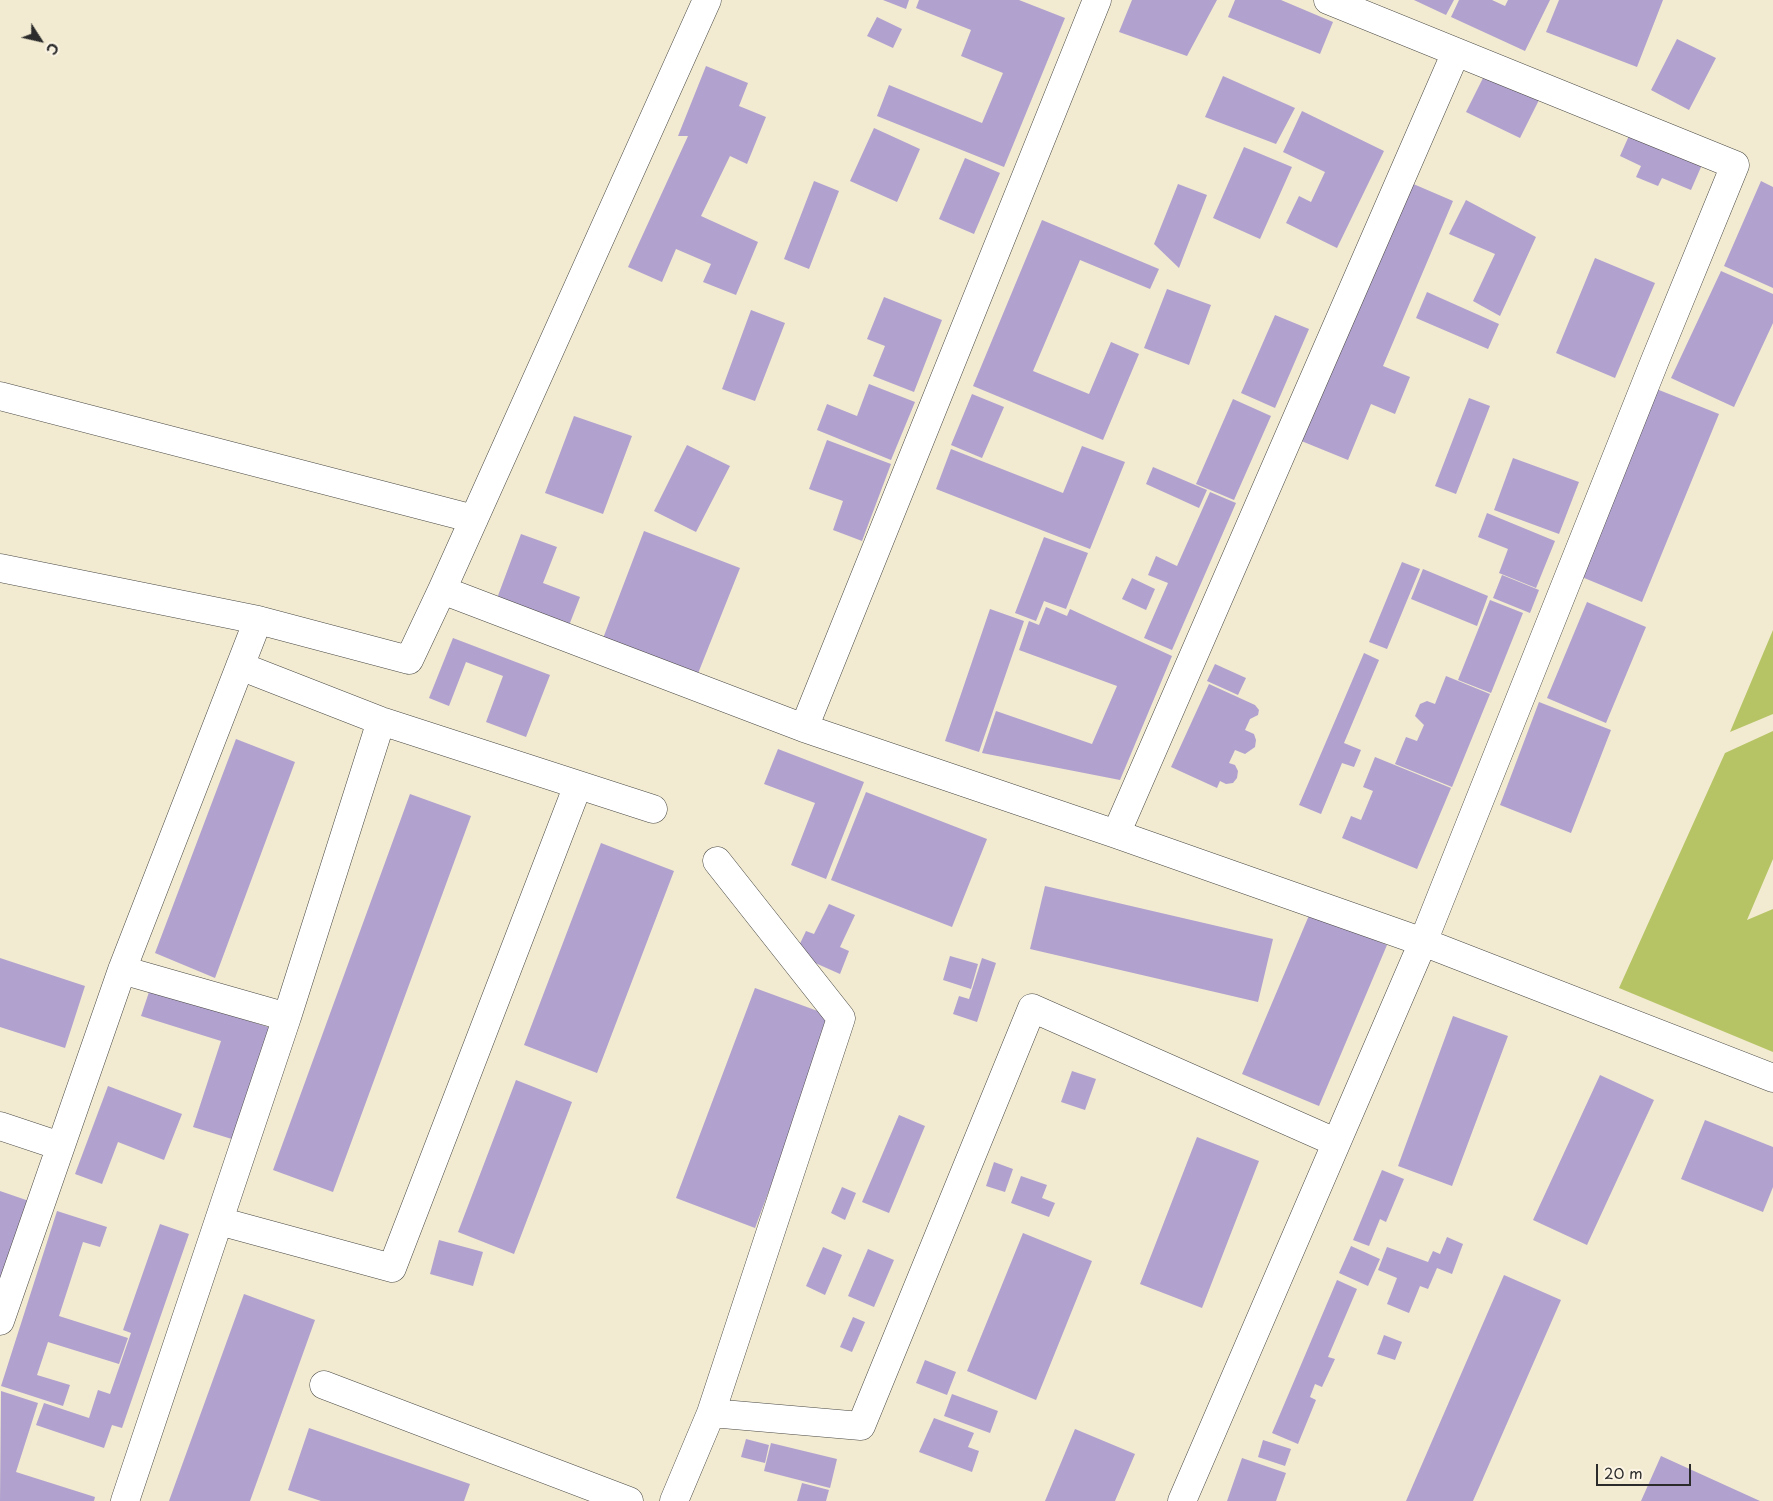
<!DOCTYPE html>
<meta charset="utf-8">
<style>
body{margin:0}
#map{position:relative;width:1773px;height:1501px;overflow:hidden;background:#f2ebd1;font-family:"Playpen Sans",sans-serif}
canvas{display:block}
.north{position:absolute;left:15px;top:15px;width:50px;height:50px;-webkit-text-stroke:4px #fcf5e5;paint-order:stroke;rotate:125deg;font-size:14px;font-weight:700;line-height:20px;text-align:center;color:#2b2b2b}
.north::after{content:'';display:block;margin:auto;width:18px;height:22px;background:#2b2b2b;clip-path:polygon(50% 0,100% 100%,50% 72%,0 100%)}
.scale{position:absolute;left:1596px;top:1464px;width:95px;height:22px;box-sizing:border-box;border:2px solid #2b2b2b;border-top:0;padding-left:6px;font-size:15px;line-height:18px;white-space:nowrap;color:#2b2b2b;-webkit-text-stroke:4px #fcf5e5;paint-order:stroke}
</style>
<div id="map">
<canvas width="1773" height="1501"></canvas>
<div class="north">С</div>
<div class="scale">20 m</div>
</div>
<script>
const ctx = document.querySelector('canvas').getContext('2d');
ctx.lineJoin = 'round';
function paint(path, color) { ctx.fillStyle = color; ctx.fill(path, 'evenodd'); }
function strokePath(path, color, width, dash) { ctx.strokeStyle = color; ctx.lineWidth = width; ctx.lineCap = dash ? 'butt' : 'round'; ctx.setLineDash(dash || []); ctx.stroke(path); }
paint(new Path2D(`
 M1773,630V714L1730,732Z
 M1773,731V859L1747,920L1773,909V1052L1619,988L1725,753Z`), '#b6c466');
paint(new Path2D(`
 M883,0H909L906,9Z
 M919,0H1019L1065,18L1004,167L877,116L889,85L982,123L1003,73L961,56L971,30L916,8Z
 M1132,0H1217L1187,56L1119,32Z
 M1235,0H1281L1333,22L1320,54L1228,17Z
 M1414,0H1454L1446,15Z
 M1459,0H1492L1505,6L1508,0H1550L1525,51L1451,17Z
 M1559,0H1663L1637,67L1546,32Z
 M877,17L902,29L893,48L867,36Z
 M1677,39L1716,58L1689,110L1651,90Z
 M706,66L748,83L739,106L766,117L747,164L730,156L701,216L758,242L736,295L703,282L711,264L676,249L662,282L628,267L688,136H678Z
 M1485,74L1539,100L1520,138L1466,112Z
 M1223,76L1295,108L1276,144L1205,117Z
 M1302,111L1384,151L1337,248L1286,223L1299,196L1311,202L1325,172L1283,152Z
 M1639,113L1711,144L1691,190L1662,178L1658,186L1636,177L1641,166L1620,156Z
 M874,128L920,149L897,202L850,181Z
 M1244,147L1292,167L1260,239L1213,218Z
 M965,158L1000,173L974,234L939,219Z
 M1404,180L1453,201L1383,366L1410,377L1395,414L1371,404L1348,460L1294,438Z
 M814,181L839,191L809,269L784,259Z
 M1761,181L1773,187V288L1724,266Z
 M1178,184L1207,195L1179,268L1154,244Z
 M1466,200L1536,237L1500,316L1473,301L1495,254L1449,234Z
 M1042,220L1159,269L1150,289L1080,260L1033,371L1089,394L1111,342L1139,354L1103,440L973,386Z
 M1595,258L1655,283L1615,378L1556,353Z
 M1721,271L1773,294V323L1734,407L1671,378Z
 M1167,289L1211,305L1189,365L1144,348Z
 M1427,292L1499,324L1488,349L1416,318Z
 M884,297L942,320L914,392L873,376L885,346L867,339Z
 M751,310L785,323L755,401L722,389Z
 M1275,315L1309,329L1275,408L1241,393Z
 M869,384L915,402L891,460L817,430L827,404L857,416Z
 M1654,388L1719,414L1642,602L1577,575Z
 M972,394L1004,407L982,458L951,445Z
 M1469,398L1490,406L1456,494L1435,486Z
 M1233,399L1271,416L1234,500L1196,484Z
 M574,416L632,436L603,514L545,493Z
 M827,440L891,464L862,541L833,530L843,501L809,489Z
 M687,445L730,466L696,532L654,511Z
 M1082,446L1125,462L1090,549L936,489L951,449L1063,493Z
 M1513,458L1579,482L1559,534L1494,510Z
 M1153,467L1207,490L1199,508L1146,484Z
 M1210,492L1236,503L1172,650L1144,638L1168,583L1148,575L1156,556L1177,566Z
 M1487,513L1555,541L1536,588L1499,573L1508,549L1478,537Z
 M644,531L740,568L697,676L602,641Z
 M521,534L557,547L543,583L580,597L568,628L496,601Z
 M1044,537L1088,553L1066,609L1044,601L1036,621L1015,613Z
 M1402,562L1420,569L1387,649L1369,642Z
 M1423,569L1488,596L1477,626L1411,599Z
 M1502,575L1539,590L1530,613L1493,598Z
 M1132,578L1155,589L1146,610L1122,599Z
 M1490,600L1523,613L1491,693L1458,680Z
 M1587,602L1646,627L1606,723L1547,698Z
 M1046,607L1067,616L1070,609L1172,656L1120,780L982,753L996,711L1092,744L1117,686L1019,650L1029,621L1039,625Z
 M990,609L1024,621L979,752L945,741Z
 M453,638L550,675L526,737L486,722L503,676L466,662L449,706L429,698Z
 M1364,653L1379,660L1344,743L1361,750L1354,767L1342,763L1321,814L1299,805Z
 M1215,664L1246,678L1238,695L1207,681Z
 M1446,676L1490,694L1452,787L1395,764L1406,737L1417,741L1424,725L1415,716L1420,704L1427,701L1435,704Z
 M1209,684L1255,705L1259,710L1258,715L1250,719L1245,730L1254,734L1256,740L1255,747L1245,754L1235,750L1229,763L1235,765L1238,771L1237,778L1233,783L1226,784L1220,781L1217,788L1171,767Z
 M1539,702L1611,730L1571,833L1500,805Z
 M236,739L295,762L215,978L155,953Z
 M778,749L864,782L826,879L791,865L815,803L764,784Z
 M1375,757L1451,788L1417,869L1342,838L1351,816L1361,820L1373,791L1363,787Z
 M866,792L987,839L952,927L831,880Z
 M410,794L471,816L333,1192L273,1170Z
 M601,843L674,871L597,1073L524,1045Z
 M1045,886L1273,939L1258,1002L1030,949Z
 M829,904L855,915L840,947L849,951L840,974L795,954L806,931L814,934Z
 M1310,913L1387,945L1319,1106L1242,1074Z
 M950,956L978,964L971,989L943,980Z
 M0,958L85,986L65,1048L0,1027Z
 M982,958L996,963L977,1022L953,1014L959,996L969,999Z
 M755,988L834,1017L755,1228L676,1198Z
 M150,989L271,1028L235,1140L193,1127L221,1041L141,1016Z
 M1453,1016L1508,1036L1452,1186L1398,1166Z
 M1072,1071L1096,1079L1085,1110L1061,1102Z
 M1600,1075L1654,1100L1587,1245L1533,1220Z
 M516,1080L572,1102L514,1254L458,1232Z
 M108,1086L182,1114L164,1160L118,1142L102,1184L75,1174Z
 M899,1115L925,1126L889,1213L862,1202Z
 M1705,1120L1773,1147V1187L1763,1212L1681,1179Z
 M1197,1137L1259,1161L1202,1308L1140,1284Z
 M994,1162L1013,1169L1005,1192L986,1186Z
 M1382,1170L1404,1179L1386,1222L1380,1219L1369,1246L1353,1240Z
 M1021,1176L1047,1185L1042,1198L1055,1203L1049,1217L1011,1203Z
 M842,1187L856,1193L845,1220L831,1213Z
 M0,1191L29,1201L0,1284Z
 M57,1211L107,1227L100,1247L83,1242L59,1316L128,1338L119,1364L48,1342L37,1375L70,1385L63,1406L1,1386Z
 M160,1224L189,1234L122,1428L112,1425L104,1448L36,1425L44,1403L89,1418L98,1390L110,1394L131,1333L123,1330Z
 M1023,1233L1092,1261L1036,1400L967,1371Z
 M1447,1237L1463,1244L1452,1274L1437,1268L1428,1289L1420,1286L1409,1313L1387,1304L1397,1278L1378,1270L1387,1247L1428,1262L1433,1251L1440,1254Z
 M439,1240L483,1252L473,1286L430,1274Z
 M1351,1246L1380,1259L1368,1286L1339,1273Z
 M823,1247L842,1255L825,1295L806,1286Z
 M868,1249L894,1260L874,1307L848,1296Z
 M1504,1275L1561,1300L1473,1501H1406Z
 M1337,1280L1357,1289L1328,1357L1335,1359L1322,1387L1315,1384L1310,1397L1316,1400L1298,1444L1272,1433Z
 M244,1294L315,1320L250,1501H169Z
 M853,1317L865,1322L852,1352L840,1347Z
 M1384,1335L1402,1342L1395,1360L1377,1354Z
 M925,1360L956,1372L947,1395L916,1383Z
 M1,1391L38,1403L16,1472L95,1497L94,1501H0Z
 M952,1394L998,1411L990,1433L944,1416Z
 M934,1418L974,1433L968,1447L979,1451L972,1472L919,1452Z
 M309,1428L470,1484L464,1501H321L288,1490Z
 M1075,1429L1135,1454L1115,1501H1045Z
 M746,1439L769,1445L765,1463L741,1457Z
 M1263,1440L1291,1449L1285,1466L1258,1457Z
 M771,1443L837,1459L830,1488L764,1471Z
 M1661,1456L1760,1501H1641Z
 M1242,1458L1286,1473L1276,1501H1227Z
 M802,1483L829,1490L826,1501H797Z`), '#b1a1cf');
const street = new Path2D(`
 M0,396L474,519
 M0,568L258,620
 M442,590L707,0
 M240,666L381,721L653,809
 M804,728L1097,0
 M1116,834L1456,52
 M122,970L287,1017L125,1501
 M287,1017L381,721
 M0,1126L60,1146
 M219,1221L392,1268L578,785
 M0,1321L122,970L258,620L409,660L442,590L804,728L1116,834L1423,942L1773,1078
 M324,1385L629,1501
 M711,1413L841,1018L717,861
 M674,1501L711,1413L861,1426L1032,1008L1335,1142
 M1182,1501L1423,942L1656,358L1735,165L1328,0`);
strokePath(street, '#494844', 29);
strokePath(street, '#fff', 28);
</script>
